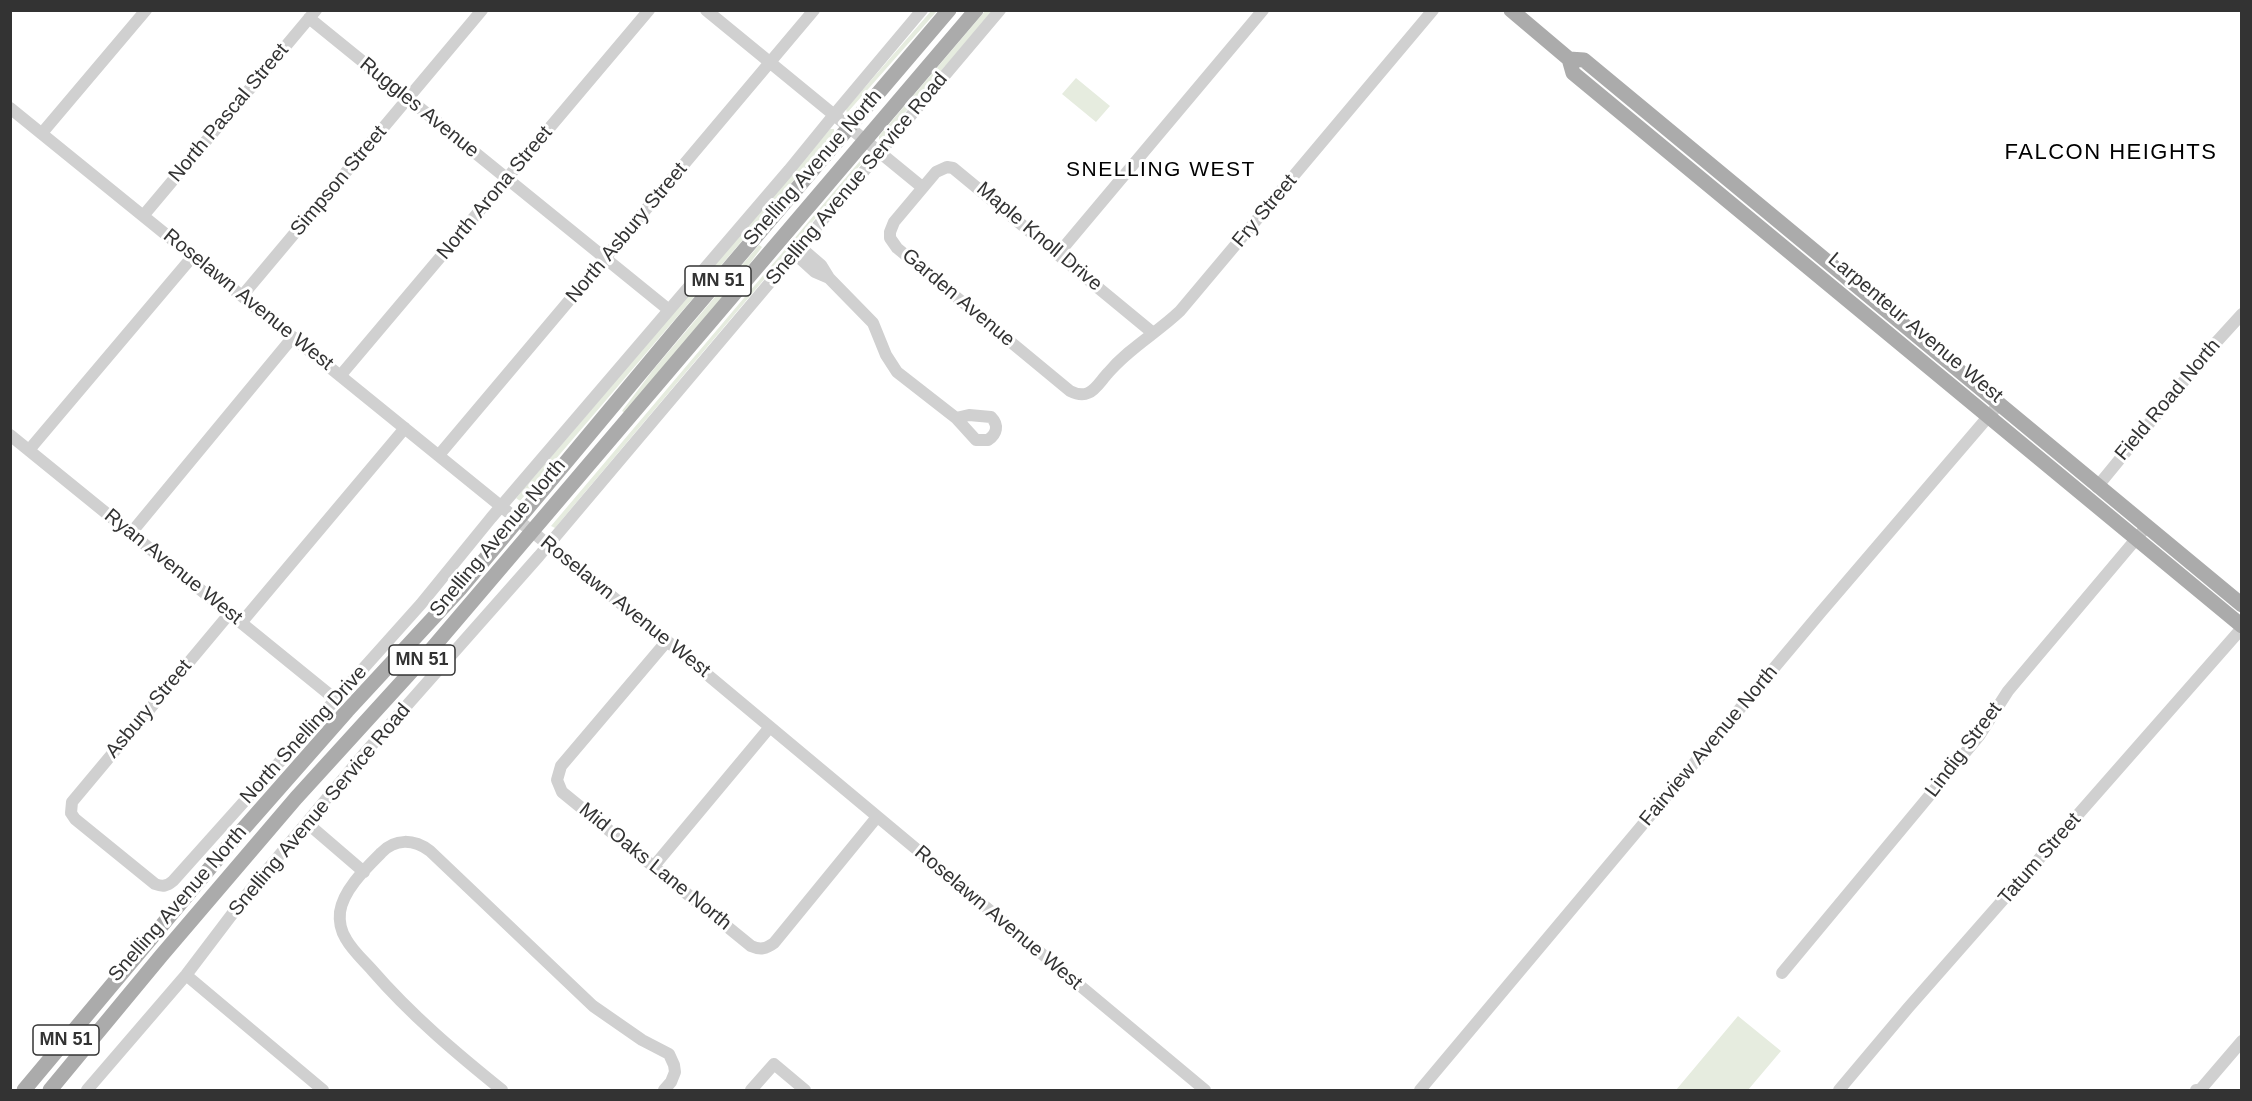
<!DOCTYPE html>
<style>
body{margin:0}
#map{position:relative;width:2252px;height:1101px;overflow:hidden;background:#fff;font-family:Arial,sans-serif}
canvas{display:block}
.frame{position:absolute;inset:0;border:12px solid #333;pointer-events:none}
</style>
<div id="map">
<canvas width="2252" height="1101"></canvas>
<div class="frame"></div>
</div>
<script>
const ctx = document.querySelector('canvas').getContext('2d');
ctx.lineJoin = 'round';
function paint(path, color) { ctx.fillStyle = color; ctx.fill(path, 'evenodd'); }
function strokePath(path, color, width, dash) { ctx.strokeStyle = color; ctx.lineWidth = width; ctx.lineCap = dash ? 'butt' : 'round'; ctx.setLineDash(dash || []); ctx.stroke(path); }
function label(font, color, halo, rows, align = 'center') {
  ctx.font = font + ' Arial,sans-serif'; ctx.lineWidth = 6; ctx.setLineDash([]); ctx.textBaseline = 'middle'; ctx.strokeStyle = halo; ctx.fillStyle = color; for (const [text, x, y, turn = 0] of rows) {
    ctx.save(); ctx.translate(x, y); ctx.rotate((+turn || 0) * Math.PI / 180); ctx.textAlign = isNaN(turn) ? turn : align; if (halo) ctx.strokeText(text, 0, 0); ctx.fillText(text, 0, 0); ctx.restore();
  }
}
paint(new Path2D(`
 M931,11H937L847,113L846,109Z
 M985,11H993L882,139L879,140V136Z
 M1076,78L1110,106L1096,122L1062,94Z
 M830,129H834V133L520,501L516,498Z
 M865,155L867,157L570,510L555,528L551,526Z
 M759,245L762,247L732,288L625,413L622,411L653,370Z
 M1738,1016L1781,1051L1748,1090H1676Z`), '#e6ecdf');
strokePath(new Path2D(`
 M706,10L922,187
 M309,18L669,310
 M10,108L667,641L1205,1090
 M42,133L146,10
 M143,216L316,10
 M799,246L821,265L829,278L873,323L886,355L897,372L956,418L976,440H988C997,434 999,425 991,417L969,415L956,418
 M794,253L815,272L829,278
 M1058,254L1263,10
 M242,296L482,10
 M1153,333L953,168L947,167L936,172L894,222L890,232V238L897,248L1070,391C1076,394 1082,396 1088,393C1096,390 1102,379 1108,373C1129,348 1157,333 1180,311L1433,10
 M340,376L649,10
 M10,435L335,699
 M29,450L193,256
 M439,455L814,10
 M2097,487L2211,348L2242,314
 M131,533L293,337
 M230,613L72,802L71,813L75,819L155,884C163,887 167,886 173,881L421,604L491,518L789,170L833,116L922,10
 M241,623L405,428
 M667,641L561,766L557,780L562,792L751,946C760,950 766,949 774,943L877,817
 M307,823L364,872
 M654,866L770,727
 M1782,973L1979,736L2008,691L2142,532
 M186,975L323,1090
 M87,1090L186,975L252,888L363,755L539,556L1000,10
 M502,1090C456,1053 411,1015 372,970C363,960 352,950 346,939C341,931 339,921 340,912C343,890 366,868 381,853C395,838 414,839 430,851L593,1006L642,1040L669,1054L674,1065L675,1072L671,1082L664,1090
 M751,1090L774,1064L805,1090
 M1420,1090L1821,612L1994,410
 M1839,1090L1908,1008L2242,628
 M2196,1090H2200L2242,1041`), '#d0d0d0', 12);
strokePath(new Path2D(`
 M1511,10L1569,59L1584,60C1804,241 2022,424 2242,605
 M1569,59L1573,73L2242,626
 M24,1090L230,844L347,711L460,589L683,322L949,10
 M50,1090L161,956L296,798L430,651L976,10`), '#ababab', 15);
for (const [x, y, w] of [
 [718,281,66],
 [422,660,66],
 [66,1040,66]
]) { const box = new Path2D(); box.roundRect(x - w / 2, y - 15, w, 30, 4.5); ctx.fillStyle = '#fff'; ctx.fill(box); strokePath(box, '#333', 1.5); }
label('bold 18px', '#333', null, [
 ["MN 51",718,281],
 ["MN 51",422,660],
 ["MN 51",66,1040]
]);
label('20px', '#333', '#fff', [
 ["Ruggles Avenue",419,108,39],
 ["North Pascal Street",229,113,-50],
 ["Snelling Avenue North",813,168,-49],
 ["Snelling Avenue Service Road",857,179,-50],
 ["Simpson Street",339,181,-50],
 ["North Arona Street",495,193,-50],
 ["Fry Street",1265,211,-50],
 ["North Asbury Street",627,233,-50],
 ["Maple Knoll Drive",1039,237,40],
 ["Garden Avenue",958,298,40],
 ["Roselawn Avenue West",248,300,39],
 ["Larpenteur Avenue West",1915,328,40],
 ["Field Road North",2168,400,-50],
 ["Snelling Avenue North",498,538,-50],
 ["Ryan Avenue West",173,567,39],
 ["Roselawn Avenue West",625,607,39],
 ["Asbury Street",149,709,-50],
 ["North Snelling Drive",304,735,-48],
 ["Fairview Avenue North",1709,746,-50],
 ["Lindig Street",1964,750,-53],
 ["Snelling Avenue Service Road",320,810,-50],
 ["Tatum Street",2040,859,-49],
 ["Mid Oaks Lane North",655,867,39],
 ["Snelling Avenue North",178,904,-49],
 ["Roselawn Avenue West",998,918,40]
]);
ctx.letterSpacing = '1.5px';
label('21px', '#000', '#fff', [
 ["SNELLING WEST",1161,170]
]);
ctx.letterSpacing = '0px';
ctx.letterSpacing = '1.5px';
label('22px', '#000', '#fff', [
 ["FALCON HEIGHTS",2111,153]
]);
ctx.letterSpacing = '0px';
</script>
